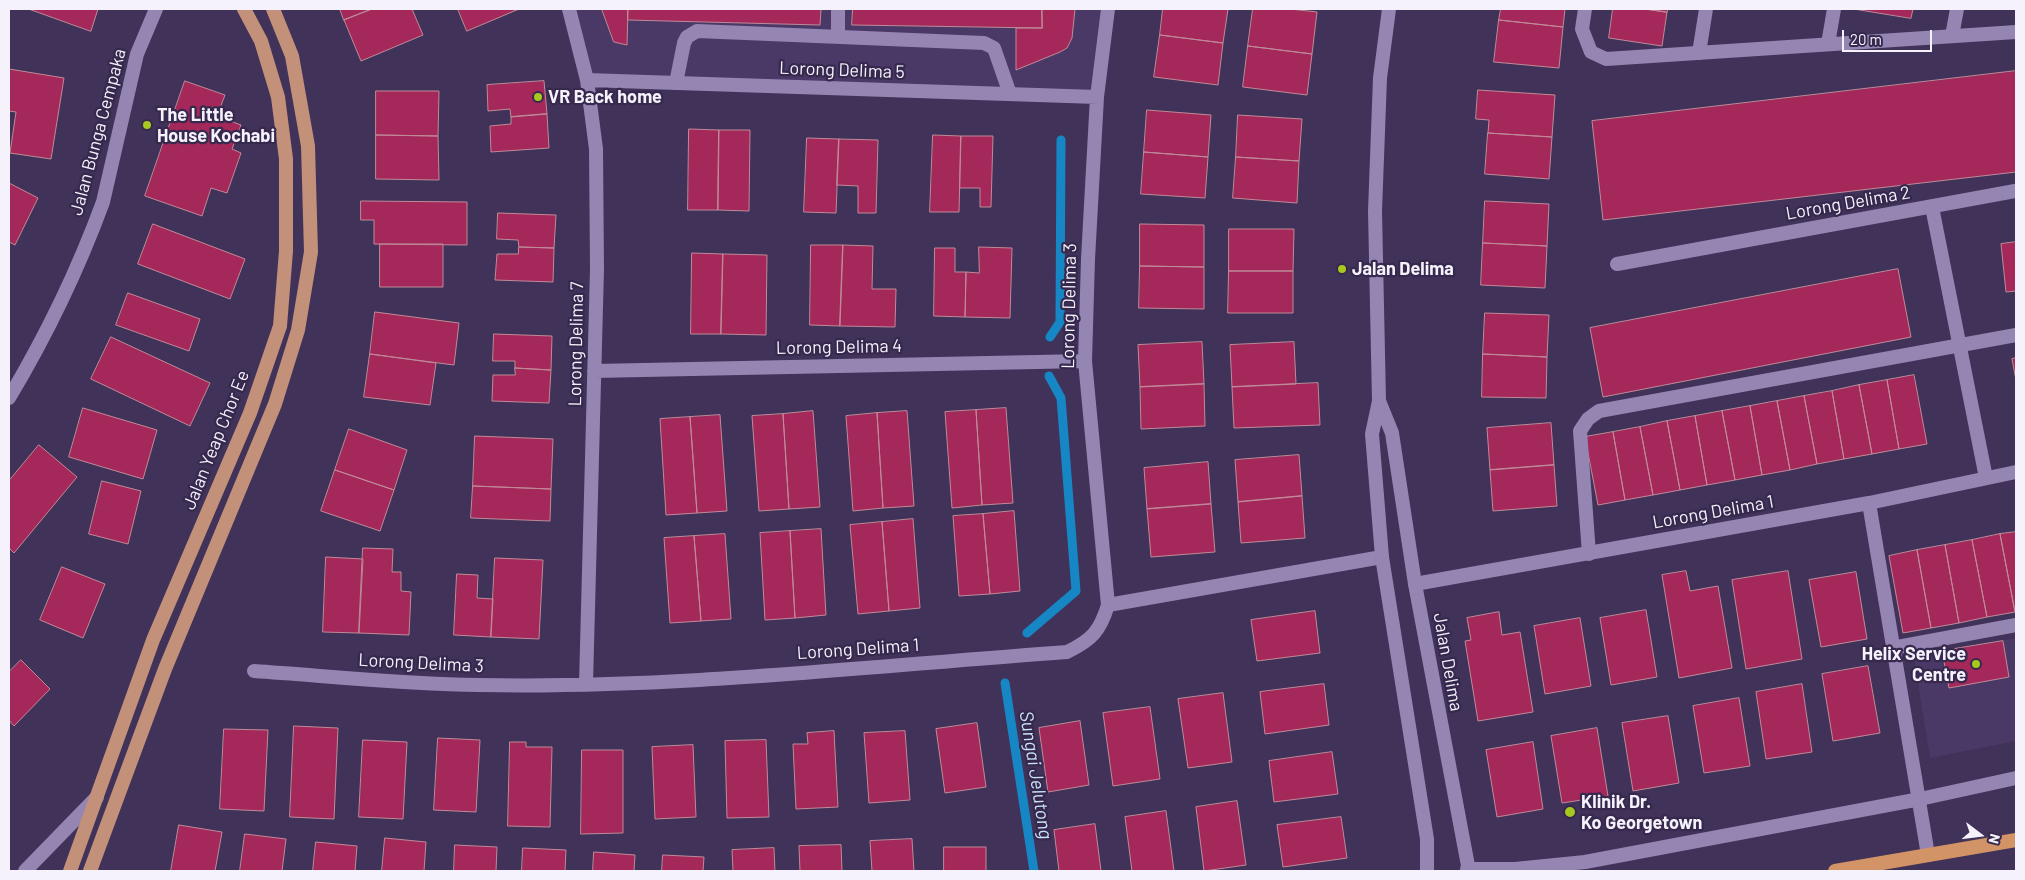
<!DOCTYPE html>
<style>
body{margin:0}
#map{position:relative;width:2025px;height:880px;overflow:hidden;background:#413259;font-family:Barlow,sans-serif}
canvas{display:block}
.frame{position:absolute;inset:0;border:10px solid #f5f2fc;pointer-events:none}
.north{position:absolute;left:1955px;top:810px;width:50px;height:50px;-webkit-text-stroke:4px #37284e;paint-order:stroke;rotate:105deg;font-size:14px;font-weight:700;line-height:20px;text-align:center;color:#f5f2fc}
.north::after{content:'';display:block;margin:auto;width:18px;height:22px;background:#f5f2fc;clip-path:polygon(50% 0,100% 100%,50% 72%,0 100%)}
.scale{position:absolute;left:1842px;top:30px;width:90px;height:22px;box-sizing:border-box;border:2px solid #f5f2fc;border-top:0;padding-left:6px;font-size:15px;line-height:18px;white-space:nowrap;color:#f5f2fc;-webkit-text-stroke:4px #37284e;paint-order:stroke}
</style>
<div id="map">
<canvas width="2025" height="880"></canvas>
<div class="frame"></div>
<div class="north">N</div>
<div class="scale">20 m</div>
</div>
<script>
const ctx = document.querySelector('canvas').getContext('2d');
ctx.lineJoin = 'round';
function paint(path, color) { ctx.fillStyle = color; ctx.fill(path, 'evenodd'); }
function strokePath(path, color, width, dash) { ctx.strokeStyle = color; ctx.lineWidth = width; ctx.lineCap = dash ? 'butt' : 'round'; ctx.setLineDash(dash || []); ctx.stroke(path); }
function label(font, color, halo, rows, align = 'center') {
  ctx.font = font + ' Barlow,sans-serif'; ctx.lineWidth = 4.5; ctx.setLineDash([]); ctx.textBaseline = 'middle'; ctx.strokeStyle = halo; ctx.fillStyle = color; for (const [text, x, y, turn = 0] of rows) {
    ctx.save(); ctx.translate(x, y); ctx.rotate((+turn || 0) * Math.PI / 180); ctx.textAlign = isNaN(turn) ? turn : align; if (halo) ctx.strokeText(text, 0, 0); ctx.fillText(text, 0, 0); ctx.restore();
  }
}
paint(new Path2D(`
 M569,9H1108L1097,97L587,80Z
 M2016,638V741L1930,758L1914,658Z`), '#4a3866');
strokePath(new Path2D(`
 M1050,337L1060,322L1061,140
 M1027,633L1076,591L1061,398L1049,376
 M1005,683L1034,871`), '#1786c4', 9);
const building = new Path2D(`
 M29,9H98L91,31Z
 M340,9H372L344,20Z
 M372,9H412L423,35L361,61L344,20Z
 M458,9H519L467,31Z
 M602,9H628L627,45L614,42Z
 M628,9H821L820,25L628,20Z
 M853,9H1042V28L852,25Z
 M1042,9H1075L1072,38L1067,48L1060,52L1016,70V28H1042Z
 M1163,9H1228L1223,43L1160,35Z
 M1253,9H1290L1317,12L1312,54L1248,46Z
 M1501,9H1565L1563,27L1499,20Z
 M1613,9H1645L1667,12L1662,46L1609,38Z
 M1645,9H1668L1667,12Z
 M1854,9H1913L1911,18Z
 M1499,20L1563,27L1559,68L1494,62Z
 M1160,35L1223,43L1218,85L1154,77Z
 M1248,46L1312,54L1307,95L1243,87Z
 M9,69L64,78L51,159L10,153L16,112L9,111Z
 M2016,71V172L1603,220L1592,121Z
 M185,81L225,95L217,116L241,125L232,149L241,153L227,193L211,188L202,216L145,196Z
 M544,81L547,114L511,117L510,109L488,111L487,85Z
 M1478,90L1555,95L1552,137L1488,133L1489,120L1476,119Z
 M376,91H439L438,136L376,135Z
 M1147,110L1211,115L1208,157L1144,152Z
 M547,114L549,148L491,152L490,126L511,124V117Z
 M1238,115L1302,119L1299,161L1236,157Z
 M689,129L719,130L718,210H688Z
 M719,130H750L749,211L718,210Z
 M1488,133L1552,137L1549,179L1485,174Z
 M376,135L438,136L439,180L376,179Z
 M933,135L961,136L959,212H930Z
 M961,136H993L991,207H980V188H960Z
 M807,138L839,139L836,213L804,212Z
 M839,139L878,140L876,213H858V186L837,185Z
 M1144,152L1208,157L1205,198L1141,194Z
 M1236,157L1299,161L1297,203L1233,198Z
 M9,183L38,198L15,245L9,242Z
 M361,201L467,202V245L374,244V220H361Z
 M1485,201L1549,204L1547,246L1483,243Z
 M498,213L556,215L554,248L519,247L518,240L497,239Z
 M153,224L245,259L230,299L138,264Z
 M1140,224L1204,225V267L1140,266Z
 M1229,229H1294L1293,271H1229Z
 M2016,242V291L2006,292L2001,244Z
 M1483,243L1547,246L1545,288L1481,285Z
 M380,244H443V287H380Z
 M811,245H843L840,326L810,325Z
 M843,245L873,246L872,289H896L895,327L840,326Z
 M519,247L554,248L553,282L495,280L497,254H518Z
 M979,247L1012,248L1010,318L965,317L966,272L979,273Z
 M935,248H955V272H966L965,317L934,316Z
 M692,253L723,254L721,334H691Z
 M723,254L767,255L766,335L721,334Z
 M1140,266L1204,267V309L1139,308Z
 M1898,269L1911,337L1603,397L1590,328Z
 M1229,271H1293V313H1228Z
 M128,293L200,319L189,351L116,325Z
 M375,312L459,323L454,365L370,354Z
 M1485,313L1549,315L1547,357L1483,354Z
 M494,334L552,336L551,370L515,368V361H493Z
 M111,337L210,383L190,426L91,379Z
 M1202,342L1204,384L1140,387L1138,345Z
 M1294,342L1296,384L1232,387L1230,345Z
 M370,354L436,363L430,405L364,397Z
 M1483,354L1547,357L1546,398L1482,397Z
 M2016,358V380L2012,359Z
 M515,368L551,370L549,403L492,401L493,375H515Z
 M1914,375L1927,444L1899,449L1887,380Z
 M1887,380L1899,449L1872,454L1859,385Z
 M1318,383L1320,425L1234,428L1232,387Z
 M1204,384L1205,426L1141,429L1140,387Z
 M1859,385L1872,454L1844,459L1832,391Z
 M1832,391L1844,459L1817,464L1804,396Z
 M1804,396L1817,464L1790,470L1777,401Z
 M1777,401L1790,470L1762,475L1750,406Z
 M1750,406L1762,475L1735,480L1722,411Z
 M83,408L157,430L143,479L69,457Z
 M1006,408L1013,503L982,505L976,410Z
 M976,410L982,505L952,508L945,412Z
 M813,411L820,507L789,509L783,414Z
 M907,411L914,506L883,508L877,413Z
 M1722,411L1735,480L1707,485L1695,416Z
 M877,413L883,508L853,511L846,416Z
 M783,414L789,509L759,511L752,416Z
 M720,415L727,511L697,513L690,417Z
 M1695,416L1707,485L1680,490L1667,421Z
 M690,417L697,513L666,515L660,419Z
 M1667,421L1680,490L1653,495L1640,427Z
 M1551,423L1554,465L1490,470L1487,428Z
 M1640,427L1653,495L1625,500L1613,432Z
 M349,429L407,450L394,490L335,470Z
 M1613,432L1625,500L1598,505L1585,437Z
 M475,436L553,439L551,489L473,486Z
 M39,445L77,477L14,553L9,548V481Z
 M1299,455L1302,496L1238,502L1235,460Z
 M1208,462L1211,504L1147,509L1144,468Z
 M1554,465L1557,506L1493,511L1490,470Z
 M335,470L394,490L380,531L321,511Z
 M102,481L141,491L128,544L89,534Z
 M473,486L551,489L550,521L471,518Z
 M1302,496L1305,538L1241,543L1238,502Z
 M1211,504L1215,552L1151,557L1147,509Z
 M1014,511L1020,591L990,594L983,514Z
 M983,514L990,594L959,596L953,516Z
 M913,519L920,608L889,611L882,522Z
 M882,522L889,611L858,614L850,525Z
 M821,529L826,615L795,618L790,531Z
 M790,531L795,618L765,620L760,533Z
 M2016,532V611L2015,612L2000,534Z
 M725,534L731,619L701,621L694,536Z
 M2000,534L2015,612L1987,617L1972,540Z
 M694,536L701,621L670,623L664,538Z
 M1972,540L1987,617L1959,623L1945,545Z
 M1945,545L1959,623L1931,628L1917,550Z
 M363,548L393,549L392,572H401V591L411,592L409,635L359,633Z
 M1917,550L1931,628L1903,633L1889,556Z
 M326,557L363,559L359,633L323,632Z
 M495,558L543,560L539,639L491,637Z
 M62,567L105,584L83,638L40,620Z
 M1686,571L1690,591L1718,586L1732,668L1679,678L1662,575Z
 M1788,571L1802,659L1746,669L1732,580Z
 M1856,572L1867,639L1821,647L1809,580Z
 M457,574L478,575L477,598L493,599L491,637L454,635Z
 M1646,610L1657,677L1611,685L1600,618Z
 M1315,611L1320,653L1257,661L1251,620Z
 M1499,612L1502,635L1520,632L1533,712L1478,721L1465,641L1471,640L1467,618Z
 M1580,618L1591,686L1545,694L1534,626Z
 M2003,641L2009,677L1949,688L1942,651Z
 M21,660L50,689L14,726L9,720V672Z
 M1868,666L1880,733L1833,741L1822,674Z
 M1324,684L1329,725L1265,734L1260,692Z
 M1802,684L1812,752L1766,759L1756,692Z
 M1223,693L1232,762L1188,768L1178,699Z
 M1739,698L1750,766L1704,773L1693,706Z
 M1150,707L1160,779L1113,786L1103,713Z
 M1668,716L1679,783L1633,791L1622,723Z
 M1080,721L1089,785L1048,792L1039,728Z
 M977,723L986,787L945,793L936,729Z
 M294,726L338,728L334,819L290,817Z
 M1597,728L1608,796L1562,803L1551,736Z
 M224,729L268,730L264,811L220,809Z
 M834,731L838,807L796,809L793,744H808L807,733Z
 M905,731L910,800L869,803L864,733Z
 M438,738L480,740L476,812L434,810Z
 M363,740L407,742L403,819L359,817Z
 M766,740L769,817L727,818L725,741Z
 M510,742H526V747H552L550,827L508,826Z
 M1533,742L1543,809L1497,817L1486,750Z
 M693,745L696,817L655,819L652,747Z
 M582,750H623V833L581,834Z
 M1332,752L1338,794L1274,802L1269,761Z
 M1237,801L1246,865L1204,871L1196,807Z
 M1166,811L1174,871H1132L1125,817Z
 M1341,817L1347,858L1283,867L1277,825Z
 M1095,824L1101,871H1059L1054,830Z
 M179,825L222,832L215,871H171Z
 M245,834L286,839L282,871H240Z
 M385,838L426,842L424,871H382Z
 M912,839L914,871H872L870,841Z
 M316,842L357,846L355,871H313Z
 M455,845L497,847L496,871H454Z
 M841,845L842,871H800L799,846Z
 M944,847H986V871H944Z
 M523,848L566,850L565,871H522Z
 M774,848L775,871H733L732,850Z
 M594,852L635,855L634,871H593Z
 M663,855L704,857L703,871H662Z`);
paint(building, '#a4285a');
strokePath(building, '#c08a99', 1);
strokePath(new Path2D(`
 M1585,9L1582,29L1591,52L1606,59L2016,32
 M838,37V9
 M1828,44L1834,9
 M676,83L684,43L687,37L697,31L984,43L994,48L1010,94
 M1589,554L1580,431L1588,419L1599,411L2016,335
 M1108,605L1382,557
 M1892,648L2016,625`), '#9585b2', 14);
strokePath(new Path2D(`
 M569,9L587,80L596,149L597,269L586,684
 M1952,36L1957,9
 M1699,53L1706,9
 M587,80L1097,97
 M1932,207L1986,478
 M1617,264L2015,191
 M594,371L1085,361
 M9,398C46,336 78,270 103,202L137,54L156,9
 M1869,503L1928,855
 M1415,584L1869,503L2016,472
 M254,671C328,676 404,684 478,685C675,689 871,666 1067,652C1092,640 1100,631 1108,605L1085,361L1088,259L1097,97L1108,9
 M1467,869H1515L1585,862L1920,799L2016,778
 M25,871L97,797`), '#9585b2', 14);
strokePath(new Path2D(`
 M1389,9L1380,78L1375,211L1379,401L1372,434L1382,557L1427,839V871
 M1379,401L1392,433L1415,584L1469,871`), '#9585b2', 14);
strokePath(new Path2D(`
 M70,871L153,640L250,413L280,326L286,251V159L278,97L261,41L244,9
 M90,871L165,669L275,404L298,330L311,252L308,146L292,56L273,9`), '#c39079', 14);
strokePath(new Path2D(`
 M1835,871L2016,840`), '#d29466', 14);
for (const [x, y, r, color] of [
 [538,97,5,"#a7c81f"],
 [147,125,5,"#a7c81f"],
 [1342,269,5,"#a7c81f"],
 [1976,664,5,"#a7c81f"],
 [1570,812,6,"#a7c81f"]
]) { const dot = new Path2D(); dot.arc(x, y, r, 0, 2 * Math.PI); ctx.fillStyle = color; ctx.fill(dot); strokePath(dot, '#37284e', 2); }
label('18px', '#f5f2fc', '#37284e', [
 ["Lorong Delima 5",842,70,2],
 ["Jalan Bunga Cempaka",98,132,-75],
 ["Lorong Delima 2",1848,203,-10],
 ["Lorong Delima 3",1069,306,-89],
 ["Lorong Delima 7",576,344,-89],
 ["Lorong Delima 4",839,347,-1],
 ["Jalan Yeap Chor Ee",216,440,-68],
 ["Lorong Delima 1",1713,512,-10],
 ["Lorong Delima 1",858,649,-4],
 ["Jalan Delima",1448,662,80],
 ["Lorong Delima 3",421,663,3]
]);
label('bold 18px', '#f5f2fc', '#37284e', [
 ["VR Back home",548,97],
 ["The Little",157,115],
 ["House Kochabi",157,136],
 ["Jalan Delima",1352,269],
 ["Helix Service",1966,654,"right"],
 ["Centre",1966,675,"right"],
 ["Klinik Dr.",1581,802],
 ["Ko Georgetown",1581,823]
], 'left');
label('italic 19px', '#c8e2f6', '#37284e', [
 ["Sungai Jelutong",1036,775,81]
]);
</script>
